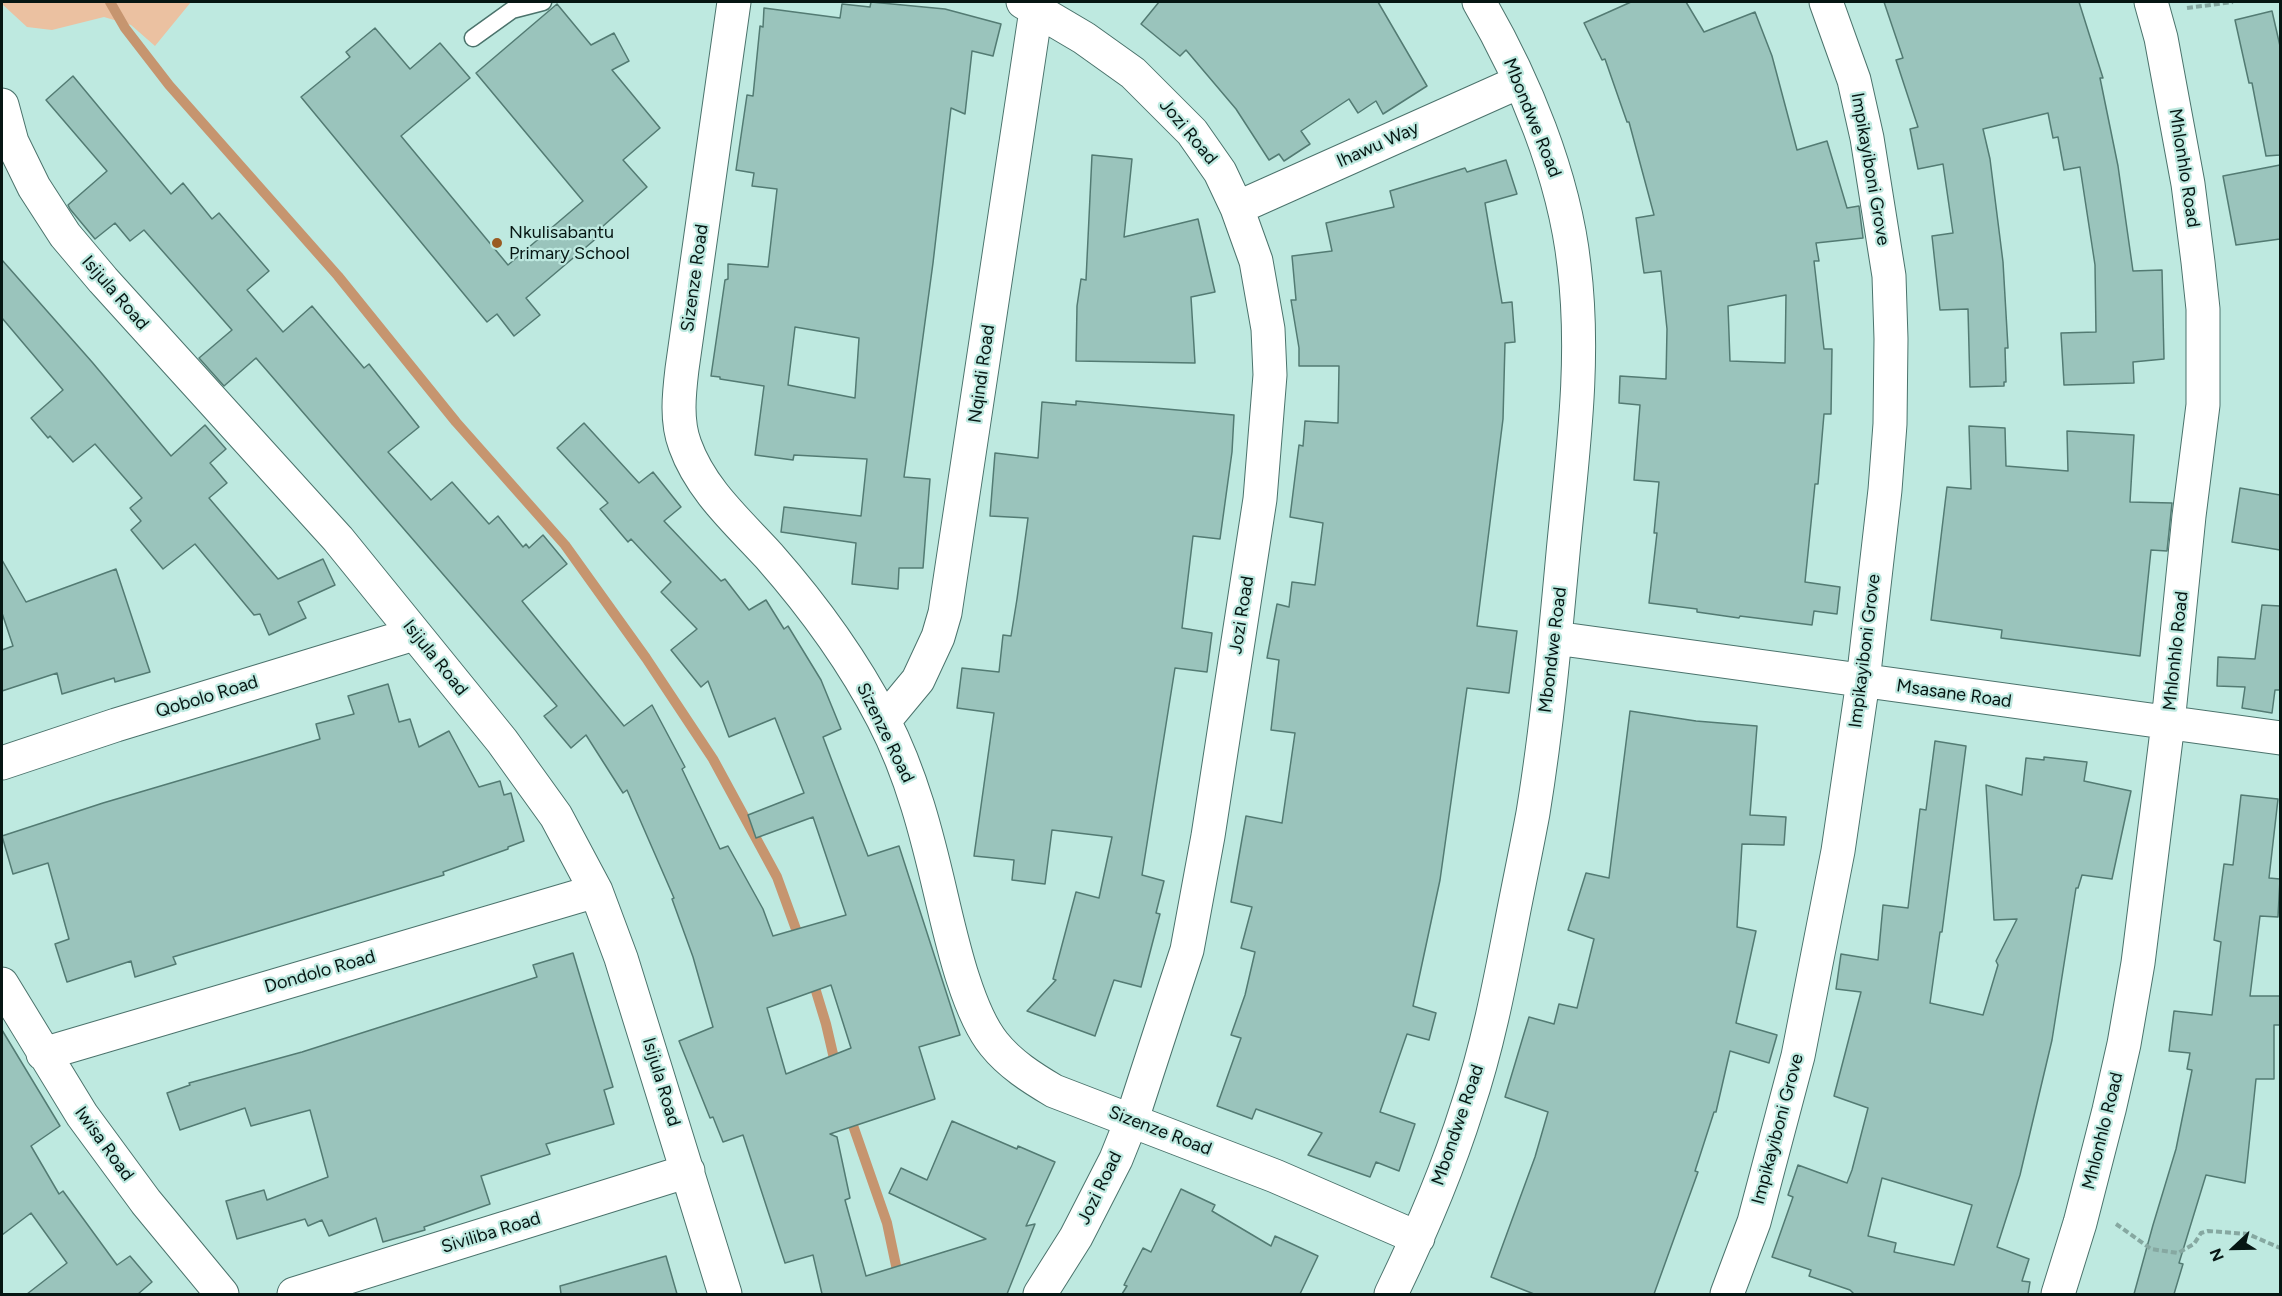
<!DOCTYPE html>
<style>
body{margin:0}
#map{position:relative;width:2282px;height:1296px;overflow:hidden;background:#bee9e0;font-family:Figtree,sans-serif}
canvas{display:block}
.frame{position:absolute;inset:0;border:3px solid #061613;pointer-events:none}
.north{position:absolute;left:2204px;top:1218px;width:60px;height:60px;-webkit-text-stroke:4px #bee9e0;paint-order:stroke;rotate:248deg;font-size:16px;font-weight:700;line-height:24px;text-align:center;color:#061613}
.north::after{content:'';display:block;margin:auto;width:21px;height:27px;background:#061613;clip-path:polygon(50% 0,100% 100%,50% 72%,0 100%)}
</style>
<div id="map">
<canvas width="2282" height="1296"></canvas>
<div class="frame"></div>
<div class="north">N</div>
</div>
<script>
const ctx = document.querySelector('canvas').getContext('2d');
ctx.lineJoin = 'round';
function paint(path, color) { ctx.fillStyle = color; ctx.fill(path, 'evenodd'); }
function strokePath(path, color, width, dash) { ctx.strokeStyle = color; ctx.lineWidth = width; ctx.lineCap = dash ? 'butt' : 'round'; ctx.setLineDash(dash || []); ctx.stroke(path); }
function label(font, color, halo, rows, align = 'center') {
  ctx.font = font + ' Figtree,sans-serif'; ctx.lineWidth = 4.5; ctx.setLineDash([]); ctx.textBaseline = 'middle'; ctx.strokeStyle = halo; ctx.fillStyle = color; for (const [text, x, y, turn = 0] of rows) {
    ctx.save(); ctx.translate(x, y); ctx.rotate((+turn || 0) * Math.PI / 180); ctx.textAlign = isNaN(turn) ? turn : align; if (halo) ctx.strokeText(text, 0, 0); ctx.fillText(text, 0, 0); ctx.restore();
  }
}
paint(new Path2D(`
 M2,2H191L155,46L131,25L104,17L52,30L27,27L2,4Z`), '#ebc1a1');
strokePath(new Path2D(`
 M110,2L125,28L169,85L338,276L456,422L565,545L646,658L713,759L777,877L801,943
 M812,978L826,1024L836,1067
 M849,1114L887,1223L902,1294`), '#c6956f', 10);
const building = new Path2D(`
 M871,2L945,9L1001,24L993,56L972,51L965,114L951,108L933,263L904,477L930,479L923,568H899L898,589L852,584L856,543L781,532L784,507L861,516L867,459L794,455L793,460L755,455L764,386L720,379V377L711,376L725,280L728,279V264L768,267L777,189L752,186L754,173L736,170L747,95L753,96L760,26L763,27L764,8L840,18L842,4L870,7ZM795,327L859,338L855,398L788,385Z
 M1159,2H1378L1427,86L1383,114L1376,101L1358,113L1349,99L1301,131L1310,144L1284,161L1279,154L1269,160L1236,109L1186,50L1180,56L1141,24Z
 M1631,2H1686L1704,32L1755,12L1772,56L1797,150L1827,141L1847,208L1859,206L1863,238L1816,243L1819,261H1814L1824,349H1832L1831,414H1824L1818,484H1815L1805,582L1840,587L1837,614L1814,611L1812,625L1740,616L1739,618L1697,612V609L1649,603L1657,533H1654L1659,482L1634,480L1640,405L1619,403L1620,376L1666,379L1667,329L1661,271L1644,273L1636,218L1654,215L1629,122H1627L1605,59L1602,60L1584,23ZM1786,295L1785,363L1730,361L1728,306Z
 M1884,2H2079L2103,78H2100L2118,166L2133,271L2162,270L2164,359L2133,362L2134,383L2064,385L2061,333L2096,332L2095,265L2080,167L2064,170L2058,137L2053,138L2048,113L1983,129L1990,159L2003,262L2008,348H2005L2006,382H2004V386L1970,387L1968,309L1940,310L1932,236L1953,233L1943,164L1918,169L1910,129L1918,127L1896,60L1903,58Z
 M557,4L591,45L614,33L629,61L612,70L660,128L623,160L647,187L602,227L605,231L526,298L540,315L514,336L497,314L487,322L301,97L350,57L346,52L375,28L410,69L440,43L470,78L401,136L508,265L583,201L476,73Z
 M2272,11L2280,46V155L2266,156L2252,83H2249L2235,20Z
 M73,76L171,194L183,183L212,219L219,213L269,271L247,290L283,332L312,306L364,368L369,364L419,427L388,452L431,500L452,482L489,524L498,516L523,547L526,544L529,548L543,535L567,564L522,601L624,726L652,705L685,767L682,769L720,849L728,846L763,909L773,936L846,915L813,817L756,838L748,815L804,793L775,718L729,737L708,681L701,687L671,650L697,629L661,592L671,582L631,539L628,542L600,509L608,503L557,448L584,423L639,483L653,472L681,507L664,521L721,581L725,579L749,610L766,600L784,629L788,626L821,680L841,729L823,737L868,856L899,846L960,1035L919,1047L935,1099L830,1134L837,1137L850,1198L845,1200L866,1276L986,1239L889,1193L901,1168L927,1180L952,1121L1017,1149L1018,1146L1055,1162L1026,1226L1035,1224L1007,1294H822L813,1255L785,1263L743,1135L723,1142L713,1117L710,1118L679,1041L713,1027L693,957L672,899L674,898L627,790L623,793L586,735L571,748L544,716L557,706L256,358L224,386L199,358L232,330L144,230L130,241L115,223L95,239L70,209L68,205L107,171L46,100ZM831,985L851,1048L786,1074L767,1008Z
 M1092,155L1132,159L1124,237L1198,219L1215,292L1191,297L1195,363L1076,361L1077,306L1081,279L1086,280Z
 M1506,160L1517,194L1485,203L1502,303L1512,302L1515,342L1505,343L1503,419L1477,626L1517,631L1509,693L1467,688L1440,880L1413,1006L1436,1013L1429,1040L1407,1034L1380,1112L1415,1124L1399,1171L1376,1162L1370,1177L1308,1155L1322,1133L1256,1109L1252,1119L1217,1106L1241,1038L1231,1035L1245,995L1255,952L1241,948L1252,907L1231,902L1246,816L1282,823L1295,733L1271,730L1279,660L1267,658L1277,604L1289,607L1292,582L1315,585L1323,523L1290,517L1299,445L1303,446L1305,421L1338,423L1339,366H1299V348L1291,300H1296L1292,256L1332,251L1326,223L1394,207L1390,191L1465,168L1467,172Z
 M2280,165V239L2236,245L2223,176Z
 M2,260L92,362L171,456L205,425L226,449L210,463L227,483L209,498L278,579L323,559L335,585L298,602L306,618L269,635L260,614L254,615L195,544L163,569L131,530L141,521L130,508L142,498L95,444L73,462L50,436L48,438L31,418L63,390L2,318Z
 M1076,401L1234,415L1232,452L1220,539L1193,536L1182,628L1212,633L1207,672L1175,668L1142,875L1164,881L1156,913L1160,914L1141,987L1114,980L1095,1036L1027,1011L1056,980L1053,979L1076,892L1099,898L1112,837L1052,830L1045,884L1012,880L1014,860L974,856L994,713L957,708L962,668L999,672L1003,635L1011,636L1017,599L1028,518L990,516L995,453L1038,458L1042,402L1076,405Z
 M1969,426L2005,428L2006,466L2068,471L2067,431L2134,435L2130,502L2172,503L2167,551L2151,550L2140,656L2001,638L2002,630L1931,620L1947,487L1971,489Z
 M2240,488L2280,495V550L2232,542Z
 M2,560L26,602L116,569L150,672L115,682L114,678L62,694L57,673L2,691V650L13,646L2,613Z
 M2262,605L2280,606V690H2275L2272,713L2242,708L2245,687L2217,686L2218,657L2255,659Z
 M388,684L399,722L410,719L419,747L449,731L479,787L500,781L504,795L511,793L524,841L508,847V849L443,872L444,875L173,957L176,964L135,977L131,961L67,982L55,944L69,939L48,863L13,874L2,836L103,803L320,739L316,724L354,714L348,696Z
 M1630,711L1696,721L1757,726L1750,815L1786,817L1784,845L1742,844L1737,927L1756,931L1736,1023L1777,1035L1769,1063L1730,1051L1716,1112H1714L1695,1171L1698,1172L1654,1294H1534L1491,1277L1535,1157L1548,1112L1505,1097L1529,1017L1554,1024L1559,1004L1577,1008L1594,939L1568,930L1586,873L1609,878Z
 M1935,741L1966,746L1942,932H1940L1930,1003L1983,1015L1998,965L1996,961L2017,919L1994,920L1986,785L2022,795L2026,758L2044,760V757L2087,762L2084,781L2131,791L2112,879L2082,875L2078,888H2076L2052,1040L2020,1175L1997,1247L2029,1259L2022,1281L2030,1282L2028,1294H1854L1850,1290L1809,1276L1811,1270L1772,1257L1793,1197L1788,1195L1798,1165L1847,1183L1852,1170L1868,1108L1834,1096L1861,992L1836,989L1841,954L1878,960L1883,905L1908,908L1920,809L1926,810ZM1882,1178L1972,1205L1954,1265L1894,1252L1896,1243L1868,1236Z
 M2241,795L2278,799L2269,878L2280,879L2278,917L2260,916L2250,996H2280V1025H2274V1079H2256L2245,1183L2206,1175L2179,1263L2183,1264L2174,1294H2134L2153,1225L2176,1149L2192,1070L2187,1069L2190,1053L2169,1051L2174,1011L2212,1015L2221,942L2214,940L2224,864L2233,865Z
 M573,953L613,1087L604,1090L614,1124L546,1144L550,1154L481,1176L490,1204L424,1227L425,1230L383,1242L376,1218L329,1236L322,1220L308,1226L305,1219L237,1239L226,1201L264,1190L267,1200L328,1177L310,1110L251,1126L245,1108L180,1130L167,1093L190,1085L189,1083L302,1052L537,977L533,965Z
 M2,1030L60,1126L31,1146L59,1194L63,1191L117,1265L130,1256L152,1282L138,1294H27L67,1263L31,1213L2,1235Z
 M1181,1189L1215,1205L1212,1211L1271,1246L1275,1236L1318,1256L1300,1294H1122L1127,1286L1124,1285L1143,1248L1151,1252Z
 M666,1256L677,1294H561L560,1286Z`);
paint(building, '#9ac4bc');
strokePath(building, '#537b73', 1.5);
const service = new Path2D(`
 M473,38L512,10L543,2`);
const minor = new Path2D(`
 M734,2L682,369C679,394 676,421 685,445C701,490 738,522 769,556C813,606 853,661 883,719C912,775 927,835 941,895C951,937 967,1011 994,1044C1010,1064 1032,1078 1054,1091L1275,1176L1418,1238
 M1023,2L1084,38L1133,73L1192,132L1220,172L1237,208L1256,261L1268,329L1270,375L1260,499L1208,836L1187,950L1132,1119L1116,1159L1076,1237L1040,1294
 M2,105L12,142L34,187L65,235L103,280L338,539L502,741L556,816L596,891L621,958L725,1294
 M1237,208L1519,82
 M1555,638L2280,738
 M884,721L918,680L938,637L945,613L1036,10
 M2,763L116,725L414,634
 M2,984L82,1115L146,1202L222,1294
 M43,1054L596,891
 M294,1294L688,1171
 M1391,1294C1420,1234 1447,1172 1467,1108C1487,1049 1499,987 1511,925C1518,888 1526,851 1533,813C1547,727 1555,640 1563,553C1572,457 1586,362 1574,265C1564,175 1524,79 1479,2
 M1727,1294L1754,1222L1798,1056L1838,851L1863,681L1885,490L1890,424L1891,339L1889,276L1867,138L1854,80L1826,2
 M2058,1294L2080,1223L2109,1110L2124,1044L2138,963L2168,723L2189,516L2203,405V309L2198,262L2188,184L2161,38L2151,2`);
strokePath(service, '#4b736c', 19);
strokePath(minor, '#4b736c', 35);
strokePath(new Path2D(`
 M2187,8L2233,2
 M2116,1224L2151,1249L2178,1253L2194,1244L2201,1233L2208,1231L2248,1234L2280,1248`), '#86a8a1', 4, [6, 3]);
strokePath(service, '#fff', 16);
strokePath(minor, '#fff', 33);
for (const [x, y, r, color] of [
 [497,243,6,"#9a5b22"]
]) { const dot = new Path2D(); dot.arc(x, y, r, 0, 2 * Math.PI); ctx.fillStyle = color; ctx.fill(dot); strokePath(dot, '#bee9e0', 2); }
label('18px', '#061613', '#bee9e0', [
 ["Mbondwe Road",1532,118,68],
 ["Jozi Road",1188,132,50],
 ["Ihawu Way",1378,145,-24],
 ["Mhlonhlo Road",2184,168,81],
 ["Impikayiboni Grove",1870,169,80],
 ["Sizenze Road",695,278,-82],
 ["Isijula Road",115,293,49],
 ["Nqindi Road",982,374,-82],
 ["Jozi Road",1242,615,-81],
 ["Mbondwe Road",1553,650,-83],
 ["Impikayiboni Grove",1865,651,-83],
 ["Mhlonhlo Road",2176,651,-84],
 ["Isijula Road",435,658,51],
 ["Msasane Road",1954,694,8],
 ["Qobolo Road",207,697,-17],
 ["Sizenze Road",885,733,64],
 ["Dondolo Road",320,972,-16],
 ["Isijula Road",661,1082,73],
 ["Mbondwe Road",1458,1125,-71],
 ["Impikayiboni Grove",1778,1129,-75],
 ["Sizenze Road",1160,1131,21],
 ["Mhlonhlo Road",2103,1131,-76],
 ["Iwisa Road",104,1144,54],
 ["Jozi Road",1100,1188,-64],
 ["Siviliba Road",491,1233,-17]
]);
label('18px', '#061613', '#bee9e0', [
 ["Nkulisabantu",509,233],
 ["Primary School",509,254]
], 'left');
</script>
